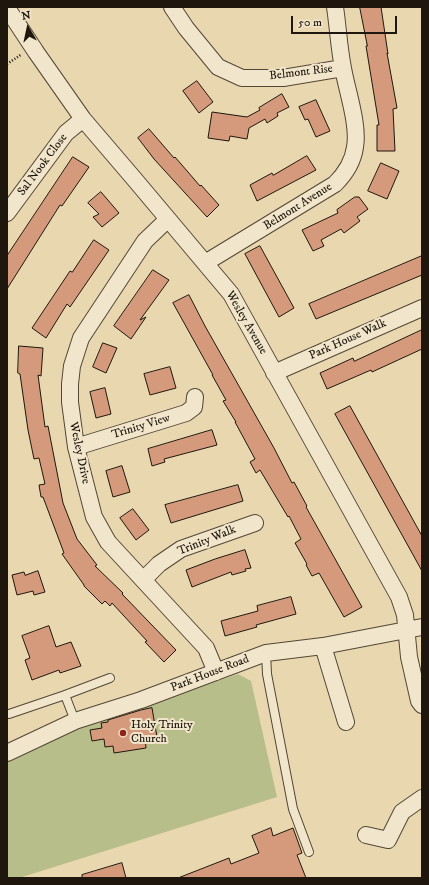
<!DOCTYPE html>
<style>
body{margin:0}
#map{position:relative;width:429px;height:885px;overflow:hidden;background:#e9d7af;font-family:"IM FELL DW Pica",serif}
canvas{display:block}
.frame{position:absolute;inset:0;border:8px solid #1f170d;pointer-events:none}
.north{position:absolute;left:8px;top:8px;width:40px;height:40px;-webkit-text-stroke:3px #f1e5cb;paint-order:stroke;rotate:351deg;font-size:11px;font-weight:700;line-height:16px;text-align:center;color:#1f170d}
.north::after{content:'';display:block;margin:auto;width:14px;height:18px;background:#1f170d;clip-path:polygon(50% 0,100% 100%,50% 72%,0 100%)}
.scale{position:absolute;left:291px;top:16px;width:106px;height:18px;box-sizing:border-box;border:2px solid #1f170d;border-top:0;padding-left:5px;font-size:12px;line-height:14px;white-space:nowrap;color:#1f170d;-webkit-text-stroke:3px #f1e5cb;paint-order:stroke}
</style>
<div id="map">
<canvas width="429" height="885"></canvas>
<div class="frame"></div>
<div class="north">N</div>
<div class="scale">50 m</div>
</div>
<script>
const ctx = document.querySelector('canvas').getContext('2d');
ctx.lineJoin = 'round';
function paint(path, color) { ctx.fillStyle = color; ctx.fill(path, 'evenodd'); }
function strokePath(path, color, width, dash) { ctx.strokeStyle = color; ctx.lineWidth = width; ctx.lineCap = dash ? 'butt' : 'round'; ctx.setLineDash(dash || []); ctx.stroke(path); }
function label(font, color, halo, rows, align = 'center') {
  ctx.font = font + ' "IM FELL DW Pica",serif'; ctx.lineWidth = 4; ctx.setLineDash([]); ctx.textBaseline = 'middle'; ctx.strokeStyle = halo; ctx.fillStyle = color; for (const [text, x, y, turn = 0] of rows) {
    ctx.save(); ctx.translate(x, y); ctx.rotate((+turn || 0) * Math.PI / 180); ctx.textAlign = isNaN(turn) ? turn : align; if (halo) ctx.strokeText(text, 0, 0); ctx.fillText(text, 0, 0); ctx.restore();
  }
}
paint(new Path2D(`
 M238,674L251,681L277,797L19,878H7V763L82,726Z`), '#b8be8a');
const building = new Path2D(`
 M360,7H381L388,54L387,53L397,108L393,109L395,151H377V125H379L366,46H367Z
 M197,81L213,102L199,113L183,91Z
 M282,94L289,107L277,113L278,116L267,123L265,119L249,128L247,139L230,136L229,141L208,138L212,112L247,117L260,110L259,108Z
 M316,100L330,131L316,137L308,119L305,120L299,107Z
 M149,129L174,158L175,157L200,186L201,185L219,205L207,217L154,159L138,138Z
 M307,156L316,170L257,201L250,185L272,173L273,175Z
 M73,157L89,167L62,206L60,205L7,289V256Z
 M381,163L399,171L387,199L368,191Z
 M101,192L119,213L102,227L93,217L99,214L88,203Z
 M355,197H359L368,209L357,217L360,221L344,233L341,229L321,240L324,246L313,251L302,230L338,213L337,210Z
 M94,240L109,250L70,307L67,304L46,338L32,328L70,271L72,272Z
 M260,246L294,308L279,317L245,254Z
 M422,256V275L316,319L309,304Z
 M153,270L169,280L140,320L146,317L131,339L114,326Z
 M189,295L205,326L274,448L292,483L294,482L307,506L306,507L362,607L344,617L319,573L312,576L306,565L307,564L295,543L301,539L289,516L288,517L260,470L256,473L250,462L255,459L235,422H236L223,401L226,400L212,375H213L173,303Z
 M422,330V349L372,372L371,370L327,389L320,373L353,358L354,361Z
 M103,343L117,348L106,373L93,367Z
 M19,346L43,348L41,376L38,375L45,427L48,426L63,503L77,539L97,565L95,566L123,593L122,594L176,650L164,662L145,642L147,641L112,603L110,606L105,601L102,604L84,586V585L62,554L64,553L43,497H41L39,485L45,484L39,458L34,459L28,430L20,374L18,373Z
 M170,367L176,388L150,395L144,374Z
 M105,388L111,414L96,418L90,392Z
 M350,406L422,536V571L335,414Z
 M212,430L217,445L164,459L165,462L152,466L148,449Z
 M122,466L130,492L113,497L106,471Z
 M238,485L243,501L171,523L165,505Z
 M133,509L149,530L136,540L120,518Z
 M245,550L251,568L245,569L246,571L232,575L231,572L192,587L186,570L215,559Z
 M38,571L45,592L34,595L33,591L17,595L12,575L24,572L25,575Z
 M291,597L296,614L256,625L257,627L225,636L221,621L258,611L257,606Z
 M49,626L56,647L71,642L81,666L60,673L59,670L32,680L25,660L30,658L22,636Z
 M152,708L157,737L145,738L146,748L114,753L113,746L105,747L104,739L92,741L90,730L102,728L101,723L108,722V720L141,710Z
 M271,828L273,836L293,828L302,853L297,855L306,878H178L229,858L231,864L259,853L252,836Z
 M122,863L126,878H82V875Z`);
paint(building, '#d49a7b');
strokePath(building, '#1f170d', 1);
const lane = new Path2D(`
 M266,653L267,674L293,809L309,852
 M65,695L110,678
 M9,714L65,695L75,721`);
const street = new Path2D(`
 M172,7L186,28L218,67L242,78H283L343,68
 M7,8L36,52L83,119L136,181L231,294L399,597L405,615L409,657L419,701L422,705
 M7,213L66,133L83,119
 M168,219L145,241L81,338L72,366L70,384V402L76,447L94,517L108,542L206,648L216,672
 M205,263L335,184C345,174 353,162 355,147C359,125 347,91 343,68C339,48 338,27 335,7
 M274,373L422,308
 M76,447L186,413L194,407L195,397
 M143,580L159,564L181,549L255,523
 M323,646L346,722
 M7,753L75,721L141,700L266,653L323,646L422,627
 M366,835L388,840L402,812L422,798`);
strokePath(lane, '#524736', 10);
strokePath(street, '#524736', 18);
strokePath(new Path2D(`
 M7,64L22,54`), '#1f170d', 2.5, [1, 2]);
strokePath(lane, '#f1e5cb', 8);
strokePath(street, '#f1e5cb', 16);
for (const [x, y, r, color] of [
 [123,733,4,"#8f2418"]
]) { const dot = new Path2D(); dot.arc(x, y, r, 0, 2 * Math.PI); ctx.fillStyle = color; ctx.fill(dot); strokePath(dot, '#f1e5cb', 1.5); }
label('12px', '#1f170d', '#f1e5cb', [
 ["Belmont Rise",301,73,-7],
 ["Sal Nook Close",43,165,-53],
 ["Belmont Avenue",298,207,-32],
 ["Wesley Avenue",246,323,60],
 ["Park House Walk",348,340,-24],
 ["Trinity View",141,427,-17],
 ["Wesley Drive",79,453,78],
 ["Trinity Walk",207,541,-22],
 ["Park House Road",210,674,-21]
]);
label('12px', '#1f170d', '#f1e5cb', [
 ["Holy Trinity",131,726],
 ["Church",131,740]
], 'left');
</script>
